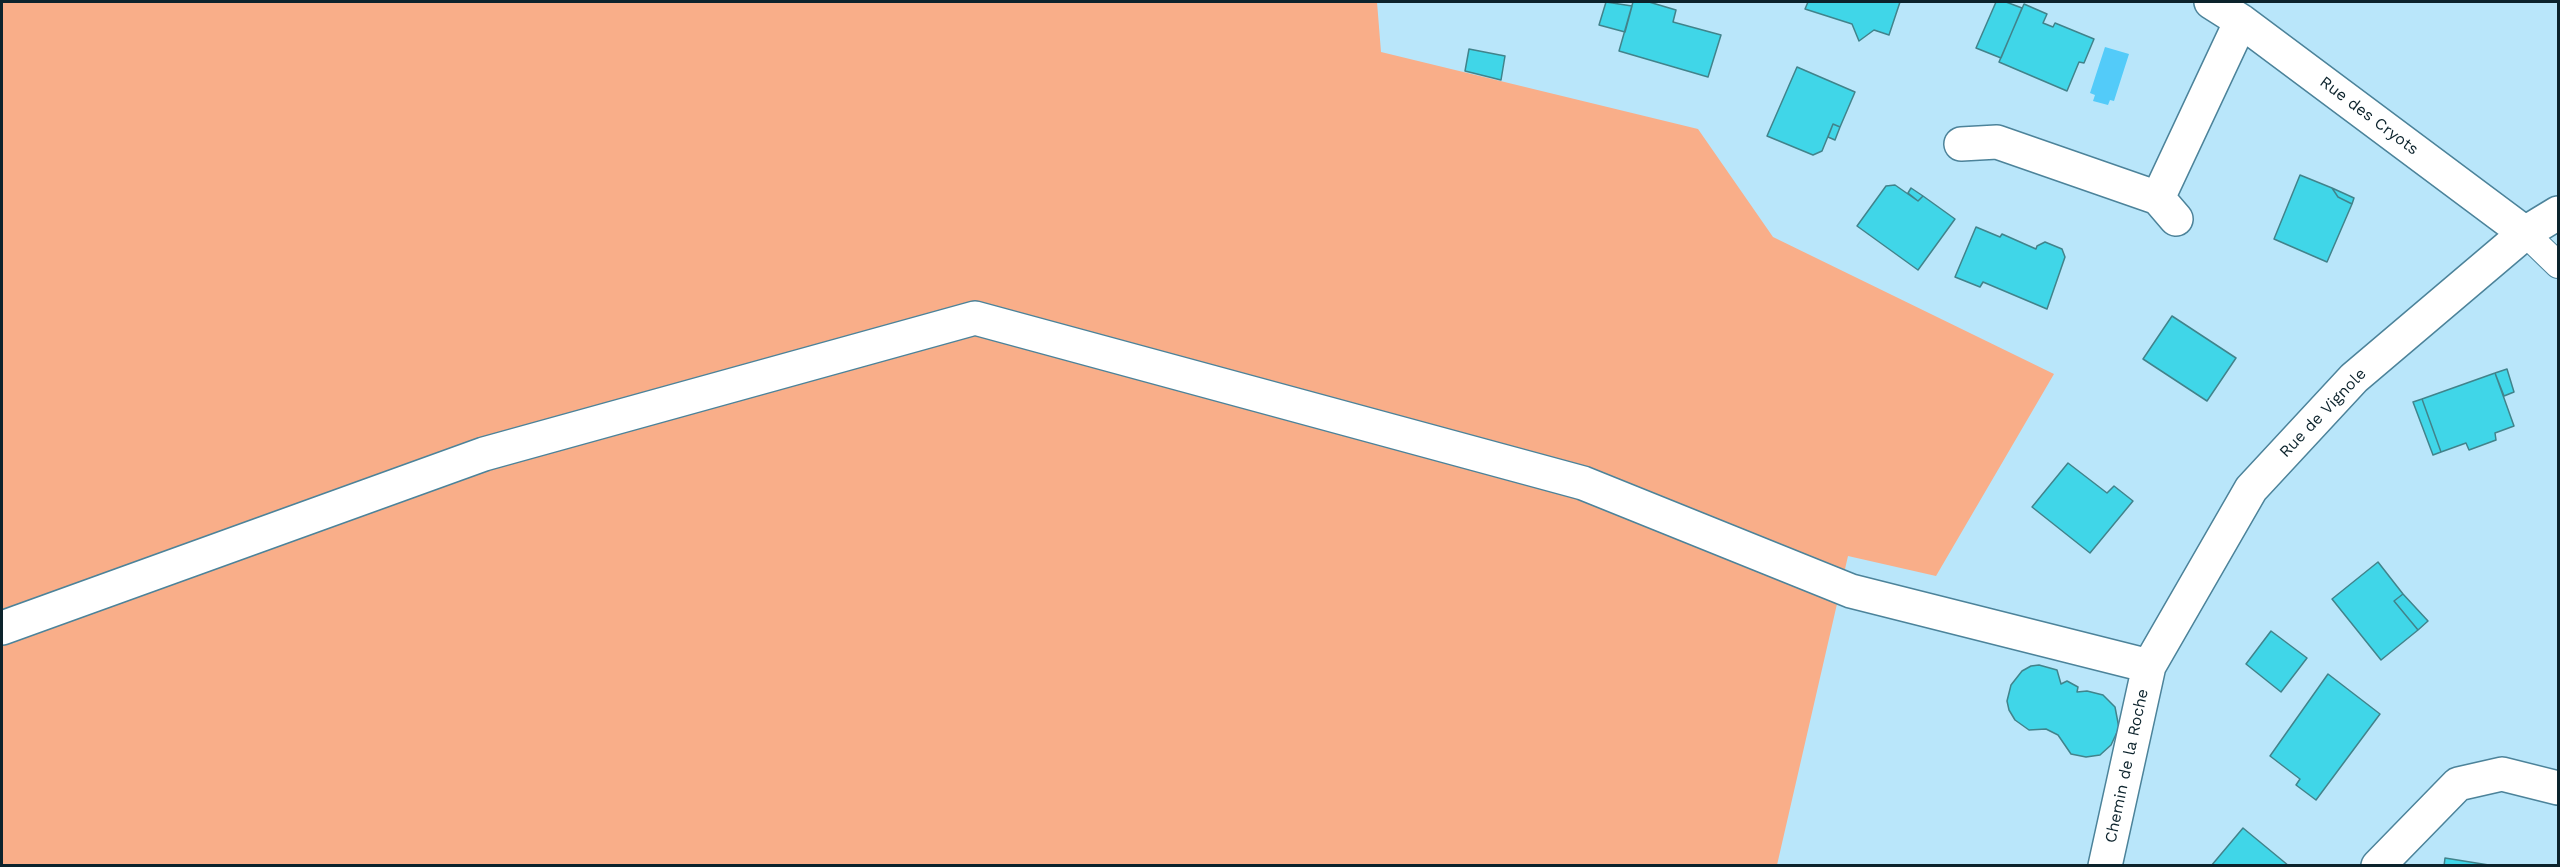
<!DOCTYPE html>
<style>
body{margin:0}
#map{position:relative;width:2560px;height:867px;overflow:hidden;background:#b9e6fa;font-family:"Work Sans",sans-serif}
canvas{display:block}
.frame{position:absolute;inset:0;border:3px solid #0c232c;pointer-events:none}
</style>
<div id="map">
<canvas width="2560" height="867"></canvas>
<div class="frame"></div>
</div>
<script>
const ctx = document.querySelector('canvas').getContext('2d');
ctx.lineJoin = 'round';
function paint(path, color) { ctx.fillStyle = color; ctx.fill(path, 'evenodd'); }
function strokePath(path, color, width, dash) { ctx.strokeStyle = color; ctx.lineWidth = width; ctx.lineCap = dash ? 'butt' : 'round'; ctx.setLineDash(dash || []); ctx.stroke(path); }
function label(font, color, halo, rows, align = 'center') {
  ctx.font = font + ' "Work Sans",sans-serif'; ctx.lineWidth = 4.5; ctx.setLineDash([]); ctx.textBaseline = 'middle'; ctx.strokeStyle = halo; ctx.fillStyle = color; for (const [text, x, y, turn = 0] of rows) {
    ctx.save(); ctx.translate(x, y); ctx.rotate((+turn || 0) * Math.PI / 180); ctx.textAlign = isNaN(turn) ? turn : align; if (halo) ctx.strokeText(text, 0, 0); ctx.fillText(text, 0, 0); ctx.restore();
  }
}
paint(new Path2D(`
 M2,2H1377L1381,52L1698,129L1773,237L2054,374L1936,576L1848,556L1777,865L2,866Z`), '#f9ae89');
paint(new Path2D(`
 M2105,47L2129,54L2114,101L2110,100L2108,105L2093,101L2095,95L2090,93Z`), '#53cbf9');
const building = new Path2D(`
 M1606,2L1632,6L1625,32L1599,25Z
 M1633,2H1649L1676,10L1673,22L1721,35L1708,77L1619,51Z
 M1808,2H1900L1889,35L1874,30L1859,41L1852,24L1805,9Z
 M1996,2H2006L2022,8L2001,58L1976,48Z
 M2024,4L2047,14L2043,23L2053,27L2055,23L2094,39L2084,63L2079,62L2067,91L1999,62Z
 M1469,49L1505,56L1501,80L1465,71Z
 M1797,67L1855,92L1840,127L1833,124L1822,151L1813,155L1767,136Z
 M1833,124L1840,127L1835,140L1828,137Z
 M2300,175L2332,188L2338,197L2352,204L2327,262L2274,239Z
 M1895,185L1918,201L1923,196L1955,219L1918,270L1857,226L1886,186Z
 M1911,188L1923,196L1918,201L1908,193Z
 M2332,188L2354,198L2352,204L2338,197Z
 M1976,227L2000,237L2002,234L2036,249L2037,246L2045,242L2062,249L2065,257L2047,309L1983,282L1980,287L1955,277Z
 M2172,316L2236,358L2207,401L2143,359Z
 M2507,369L2514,392L2504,396L2495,373Z
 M2495,373L2514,426L2495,433L2496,440L2469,450L2466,443L2441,452L2422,399Z
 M2422,399L2441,452L2433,455L2413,402Z
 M2068,463L2107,493L2114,486L2133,501L2090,553L2032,507Z
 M2378,562L2403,594L2394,601L2418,630L2381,660L2332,599Z
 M2403,594L2428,621L2418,630L2394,601Z
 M2271,631L2307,658L2281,692L2246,664Z
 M2039,665L2057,670L2061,684L2067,681L2078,687L2077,692L2087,691L2103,695L2115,707L2119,728L2111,745L2100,755L2086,757L2071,754L2058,735L2046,729L2029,730L2015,720L2009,710L2007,701L2011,685L2022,671L2031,666Z
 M2328,674L2380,714L2316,800L2296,785L2300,779L2270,756Z
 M2243,828L2289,866H2211Z
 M2445,858L2495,866H2444Z`);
paint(building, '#40d6e8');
strokePath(building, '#41838b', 1.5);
const lane = new Path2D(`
 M2525,233L2558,265`);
const street = new Path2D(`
 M2211,2L2241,21L2525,233
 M1961,144L1997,142L2158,198L2176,219
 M2158,198L2241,21
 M2,628L484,454L975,318L1583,483L1851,591L2149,666
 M2105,866L2149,666L2251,489L2354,378L2525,233L2558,213
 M2378,866L2458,784L2502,774L2558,788`);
strokePath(lane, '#4c839a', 28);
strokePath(street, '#4c839a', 36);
strokePath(lane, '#fff', 26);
strokePath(street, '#fff', 33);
label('16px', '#0c232c', '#fff', [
 ["Rue des Cryots",2369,116,37],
 ["Rue de Vignole",2323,413,-46],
 ["Chemin de la Roche",2127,766,-78]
]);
</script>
